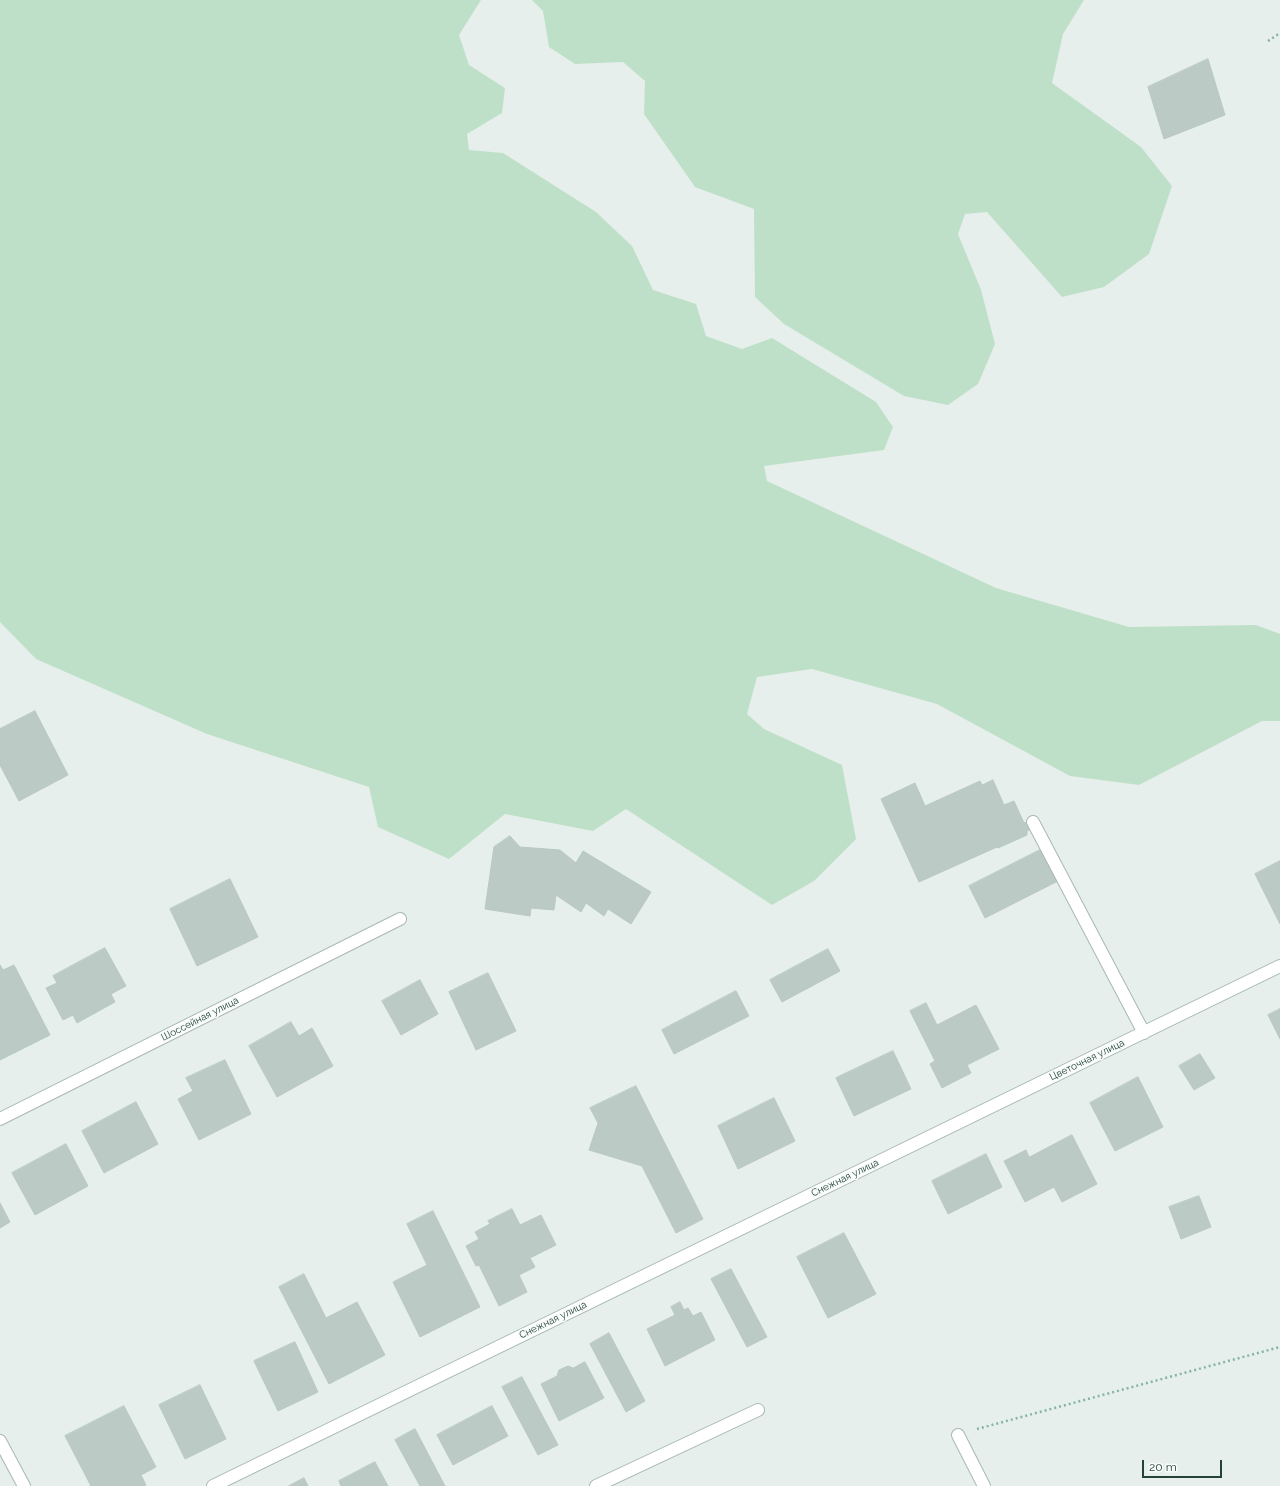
<!DOCTYPE html>
<meta charset="utf-8">
<style>
body{margin:0}
#map{position:relative;width:1280px;height:1486px;overflow:hidden;background:#e6efeb;font-family:Raleway,sans-serif}
canvas{display:block}
.scale{position:absolute;left:1142px;top:1460px;width:80px;height:18px;box-sizing:border-box;border:2px solid #24423a;border-top:0;padding-left:5px;font-size:12px;line-height:14px;white-space:nowrap;color:#24423a;-webkit-text-stroke:3px #f7fbf9;paint-order:stroke}
</style>
<div id="map">
<canvas width="1280" height="1486"></canvas>
<div class="scale">20 m</div>
</div>
<script>
const ctx = document.querySelector('canvas').getContext('2d');
ctx.lineJoin = 'round';
function paint(path, color) { ctx.fillStyle = color; ctx.fill(path, 'evenodd'); }
function strokePath(path, color, width, dash) { ctx.strokeStyle = color; ctx.lineWidth = width; ctx.lineCap = dash ? 'butt' : 'round'; ctx.setLineDash(dash || []); ctx.stroke(path); }
function label(font, color, halo, rows, align = 'center') {
  ctx.font = font + ' Raleway,sans-serif'; ctx.lineWidth = 3.5; ctx.setLineDash([]); ctx.textBaseline = 'middle'; ctx.strokeStyle = halo; ctx.fillStyle = color; for (const [text, x, y, turn = 0] of rows) {
    ctx.save(); ctx.translate(x, y); ctx.rotate((+turn || 0) * Math.PI / 180); ctx.textAlign = isNaN(turn) ? turn : align; if (halo) ctx.strokeText(text, 0, 0); ctx.fillText(text, 0, 0); ctx.restore();
  }
}
paint(new Path2D(`
 M0,0H481L459,35L469,65L505,88L502,113L467,134L469,150L503,153L596,212L632,246L653,290L696,304L706,336L742,349L772,338L876,402L893,427L884,450L764,466L767,481L996,588L1129,627L1256,625L1280,634V721H1262L1139,785L1070,776L937,704L812,669L757,677L747,714L764,729L842,765L856,839L814,881L772,905L626,809L593,831L505,814L449,859L378,827L369,787L207,734L36,659L0,622Z
 M532,0H1084L1063,34L1052,83L1141,147L1172,186L1149,254L1104,287L1062,297L987,212L965,214L958,234L981,290L995,344L978,384L948,405L904,396L784,324L755,297L754,209L695,187L644,114L645,81L623,62L575,64L549,47L543,11Z`), '#bfe0c8');
const building = new Path2D(`
 M1208,59L1225,115L1164,139L1148,87Z
 M35,711L68,775L19,801L0,765V729Z
 M993,780L1004,805L1014,801L1024,823L1025,822L1029,830L1027,831V835L998,848L997,847L919,882L881,799L915,783L925,806L980,781L982,785Z
 M510,836L520,847L560,850L576,863L583,851L651,892L631,924L608,909L604,916L586,903L581,912L556,895L554,910L531,908L530,916L485,909L494,847Z
 M1044,848L1060,880L985,918L969,886Z
 M1280,861V924L1255,874Z
 M230,879L258,937L197,966L170,909Z
 M105,948L126,986L111,994L115,1002L77,1023L73,1015L63,1020L46,988L57,983L53,976Z
 M828,949L840,971L782,1002L770,980Z
 M0,965L3,970L14,965L50,1035L0,1060Z
 M488,973L516,1031L476,1050L449,992Z
 M420,980L438,1014L401,1035L382,1001Z
 M736,991L749,1016L674,1054L662,1030Z
 M926,1003L937,1025L976,1005L999,1049L967,1065L971,1073L942,1088L930,1064L935,1061L910,1011Z
 M1280,1009V1039L1268,1015Z
 M291,1022L299,1036L312,1028L333,1066L277,1097L249,1046Z
 M893,1051L911,1089L854,1116L836,1078Z
 M1200,1054L1215,1078L1194,1090L1179,1066Z
 M225,1060L251,1114L199,1140L178,1099L193,1091L186,1078Z
 M1138,1077L1163,1127L1115,1151L1090,1103Z
 M636,1086L703,1219L676,1233L642,1166L589,1150L598,1123L590,1108Z
 M774,1098L795,1141L738,1169L718,1126Z
 M136,1102L158,1144L104,1173L82,1131Z
 M1072,1135L1097,1184L1062,1202L1054,1187L1025,1202L1004,1161L1026,1150L1029,1157Z
 M66,1144L88,1186L35,1215L12,1173Z
 M986,1154L1002,1187L948,1214L932,1181Z
 M1199,1196L1211,1227L1181,1239L1169,1207Z
 M0,1203L10,1222L0,1228Z
 M512,1209L520,1225L541,1215L556,1245L530,1258L535,1267L519,1275L527,1292L499,1306L479,1265L476,1266L466,1246L479,1239L475,1232L490,1224L488,1221Z
 M433,1211L480,1307L420,1337L393,1282L427,1265L407,1224Z
 M844,1233L876,1294L828,1318L797,1257Z
 M731,1269L767,1337L747,1347L711,1279Z
 M304,1274L326,1318L357,1302L385,1355L329,1384L279,1287Z
 M680,1302L684,1310L688,1308L693,1316L701,1312L715,1340L665,1366L647,1329L675,1315L671,1307Z
 M609,1333L645,1401L626,1412L590,1344Z
 M295,1342L318,1392L278,1411L254,1361Z
 M585,1362L604,1398L559,1421L541,1384L557,1376L559,1370L568,1366L573,1368Z
 M522,1377L558,1445L538,1455L502,1387Z
 M200,1385L226,1439L185,1459L159,1405Z
 M124,1406L156,1467L141,1475L146,1485L143,1486H91L65,1436Z
 M492,1406L508,1436L453,1465L437,1435Z
 M415,1429L445,1486H420L395,1440Z
 M375,1462L388,1486H341L339,1481Z
 M304,1478L308,1486H289Z`);
paint(building, '#bbcac4');
strokePath(building, '#b8c9c2', 1);
const minor = new Path2D(`
 M1033,822L1144,1033
 M0,1119L400,919
 M958,1435L984,1486
 M0,1441L24,1486
 M213,1486L1280,966
 M596,1486L758,1410`);
strokePath(minor, '#a8b8b2', 14);
strokePath(new Path2D(`
 M1268,41L1280,33
 M977,1429L1280,1347`), '#86b3a5', 2.5, [2, 3]);
strokePath(minor, '#fff', 12);
label('10px', '#24423a', '#f7fbf9', [
 ["Шоссейная улица",200,1019,-27],
 ["Цветочная улица",1087,1060,-26],
 ["Снежная улица",845,1178,-26],
 ["Снежная улица",553,1320,-26]
]);
</script>
